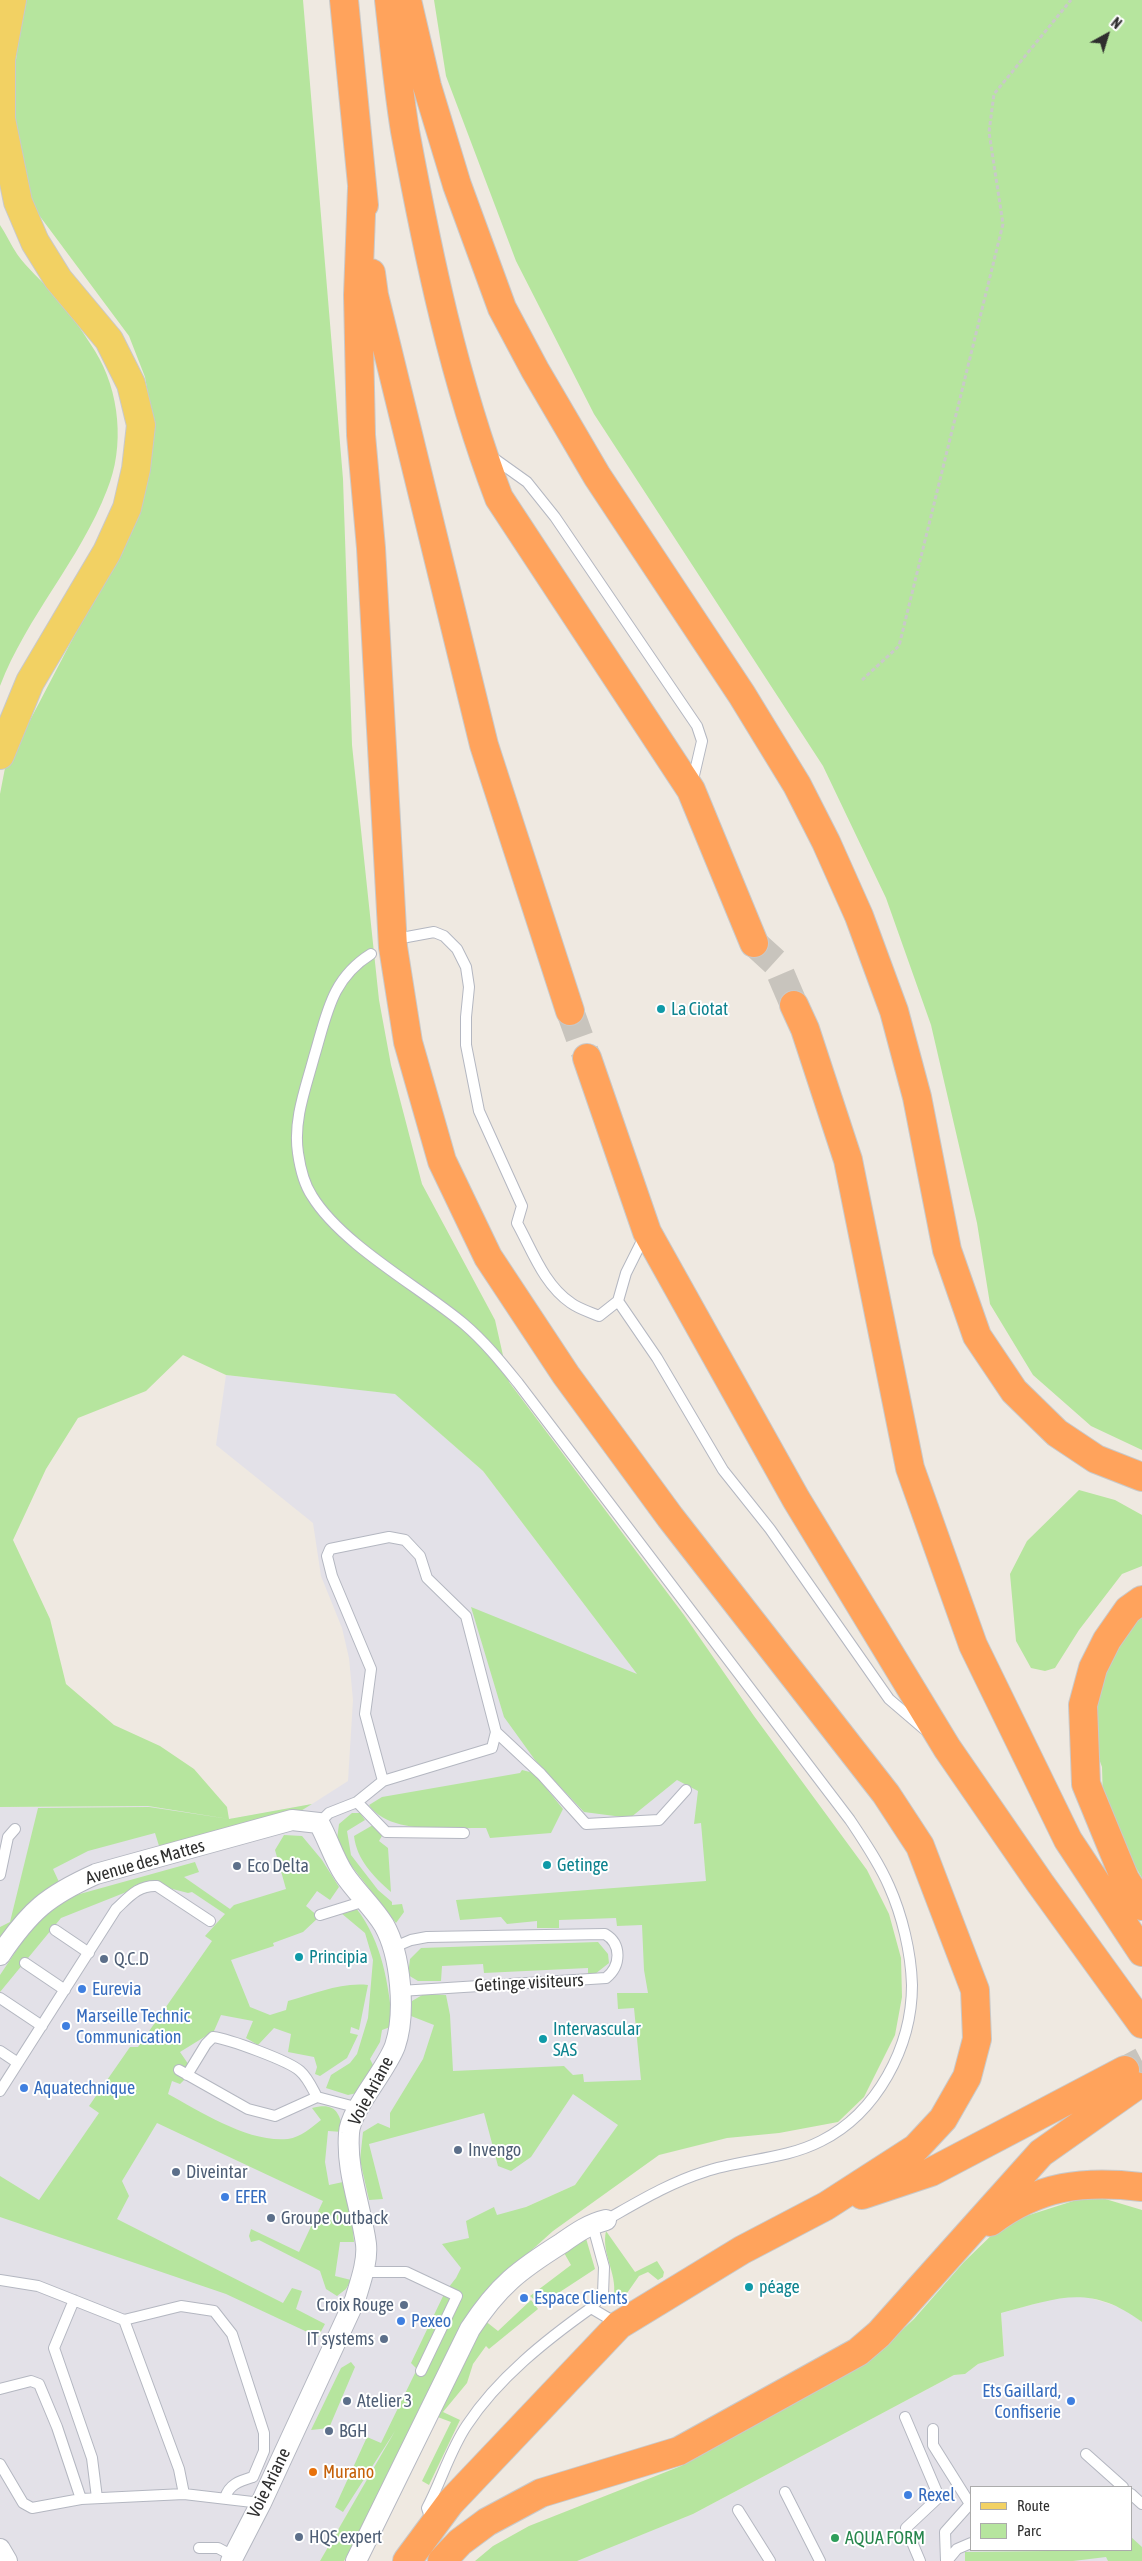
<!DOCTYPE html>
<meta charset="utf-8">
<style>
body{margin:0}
#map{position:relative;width:1142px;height:2561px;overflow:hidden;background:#efe9e1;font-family:"Asap Condensed",sans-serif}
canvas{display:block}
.legend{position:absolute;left:970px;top:2486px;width:162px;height:65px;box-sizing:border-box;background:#fff;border:1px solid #ababab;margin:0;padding:6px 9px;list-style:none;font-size:15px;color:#2e2e2e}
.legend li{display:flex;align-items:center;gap:10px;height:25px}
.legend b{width:25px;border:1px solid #ababab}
.north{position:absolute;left:1082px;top:10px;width:50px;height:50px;-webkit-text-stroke:4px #fff;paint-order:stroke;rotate:39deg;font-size:14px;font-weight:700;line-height:20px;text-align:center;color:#2e2e2e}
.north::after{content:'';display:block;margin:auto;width:18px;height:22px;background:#2e2e2e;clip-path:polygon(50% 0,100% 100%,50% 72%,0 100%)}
</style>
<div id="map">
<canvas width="1142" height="2561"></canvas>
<ul class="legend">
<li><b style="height:6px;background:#f2d163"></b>Route</li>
<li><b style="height:14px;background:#b6e59e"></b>Parc</li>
</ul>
<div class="north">N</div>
</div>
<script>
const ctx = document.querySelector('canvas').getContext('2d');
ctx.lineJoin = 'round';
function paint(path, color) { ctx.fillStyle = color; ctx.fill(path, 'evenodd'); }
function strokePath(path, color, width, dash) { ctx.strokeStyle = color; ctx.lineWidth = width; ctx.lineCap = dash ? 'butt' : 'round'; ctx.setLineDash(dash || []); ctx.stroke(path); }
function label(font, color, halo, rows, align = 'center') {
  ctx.font = font + ' "Asap Condensed",sans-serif'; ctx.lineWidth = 4; ctx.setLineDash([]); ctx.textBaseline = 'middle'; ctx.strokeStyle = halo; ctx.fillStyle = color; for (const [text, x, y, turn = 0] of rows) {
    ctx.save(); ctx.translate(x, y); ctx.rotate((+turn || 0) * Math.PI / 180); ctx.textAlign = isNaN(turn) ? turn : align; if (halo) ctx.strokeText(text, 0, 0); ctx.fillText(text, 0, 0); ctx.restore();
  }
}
paint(new Path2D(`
 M226,1375L395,1393L483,1471L638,1675L723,1811L719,1889L660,2068L575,2185L526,2207L320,2561H0V1807L148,1806L230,1819L312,1804L348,1781L353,1700L349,1658L342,1628L321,1576L313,1523L216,1445Z
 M1063,2296L1087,2297L1123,2308L1142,2322V2561H575L693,2514L954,2375L965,2374L978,2364L1004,2356L1001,2313ZM971,2487H1131V2550H971Z`), '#e3e1e8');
paint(new Path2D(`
 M25,0H303L343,479L352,745L379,1000L391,1065L422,1184L495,1320L509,1382L684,1615L754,1716L867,1870L889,1914L901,1958L902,1997L895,2035L864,2097L838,2122L779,2133L727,2138L659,2155L553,2231L505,2274L344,2561H320L395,2431L343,2512L335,2507L367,2437L381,2443L417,2369L411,2363L445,2292L456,2278L461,2268L442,2244L469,2238L466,2221L494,2207L497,2215L526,2207L575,2185L618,2125L573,2094L531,2157L511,2171L498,2166L484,2113L369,2144L383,2199L369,2200L360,2160L363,2132L378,2123L390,2128V2113L423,2059L434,2025L411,2016L412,2001L424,1994L446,1995L450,2015L453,2071L564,2066L573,2075L583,2074L584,2082L641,2080L634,2008L618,2009L617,1993H648L644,1970L642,1925L617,1926L616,1918L559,1920V1928H537V1921L507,1924L501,1917L460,1920L456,1900L706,1881L701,1823L694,1824L698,1791L677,1780L630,1818L584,1812L535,1760L504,1717L471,1607L637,1674L483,1471L395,1394L226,1375L183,1355L146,1391L78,1418L46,1469L13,1540L50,1619L66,1684L114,1725L160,1746L194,1769L227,1807L229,1819L148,1806L0,1807V794L5,768L83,619L126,544L141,510L150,467L154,429L145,377L129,336L30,203L12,147L15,66Z
 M434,0H1142V1450L1091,1426L1033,1375L990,1304L977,1223L931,1025L886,898L823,766L594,414L516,261L446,76Z
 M0,225C6,234 11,245 17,254C27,268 41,280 53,293C68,310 83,332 95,351C120,391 125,447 107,490C80,560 27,616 0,686Z
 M1079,1490L1115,1500L1142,1515V1566L1122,1574L1079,1630L1055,1668L1045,1671L1031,1668L1016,1641L1010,1574L1027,1541Z
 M1142,1612V1878L1116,1833L1103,1801L1102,1767L1094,1745L1093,1709L1115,1642Z
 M522,1770L534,1773L563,1809L551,1833L490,1838L486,1828C453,1827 390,1836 369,1805L382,1797L520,1773Z
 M312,1804L299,1812L160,1849L155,1833L88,1851L53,1869L59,1882C35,1895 16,1916 0,1939V1927L10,1922L38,1808L149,1807L229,1819Z
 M352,1813H360L365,1820L347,1831L351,1855L378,1890L392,1902V1905L402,1904L404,1912L396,1923L350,1864L337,1839L339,1824Z
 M373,1825L383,1834L379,1841L388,1848L391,1892C373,1876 357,1860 354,1836Z
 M284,1835L302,1836L322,1860L339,1887L330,1900L317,1891L306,1906L319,1917L303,1932L273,1943L274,1946L231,1960L250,2007L270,2015L286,2010L288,2001C314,1994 341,1982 368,1985L359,2030L351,2027L350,2033L358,2035L347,2058L320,2076L315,2074L317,2067L314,2057L288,2052L291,2034L274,2028L258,2045L246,2038L253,2021L221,2015L214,2031L180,2052L193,2071L180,2084L172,2081L168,2094C201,2112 249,2143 288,2139C301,2137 311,2128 321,2120L312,2108C334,2102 340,2111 343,2132L328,2131L325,2162L329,2185L343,2182L351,2209L354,2242H340L335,2276L351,2280L346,2289L337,2296L326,2289L320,2271L259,2240L251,2242L249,2236L251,2229L299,2252L323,2201L157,2123L122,2181L129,2196L117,2219L283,2303L292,2288L302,2291L296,2309L325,2324L318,2337L226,2294L0,2217V2176L39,2200L99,2113L89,2106L130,2047H138L212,1941L205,1936L225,1914L192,1892L188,1893L157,1885H144L61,1918L0,1992V1975L28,1933L46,1914L69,1897L195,1862L199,1872L184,1877L230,1909L234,1905L286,1889L275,1850Z
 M356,1908C383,1943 388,1983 393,2026L382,2030L380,2042L370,2059L374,2067L357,2093L348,2095L326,2088L331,2075L350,2063L357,2054L368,2018L373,1960L365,1933L341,1913Z
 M598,1942L608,1954L609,1963L595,1974L588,1975V1968L484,1973L483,1964L442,1966L441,1981H418L408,1975L410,1959L421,1948Z
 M1092,2195L1142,2210V2322C1090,2283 1058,2298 1001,2313L1004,2356L978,2364L965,2374L954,2375L693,2514L577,2561H475L493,2546L529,2526L681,2466L840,2375L881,2350L914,2319L964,2262L1000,2227L1020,2218Z
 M606,2231L635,2272L657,2261L664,2272L663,2277L658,2280L648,2272L639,2276L625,2296L614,2295C617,2273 601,2253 606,2231Z
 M585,2235L595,2269L540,2305L530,2296L571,2265L563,2251Z
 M531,2300L538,2309L489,2349L486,2346L473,2364L467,2383L443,2412L460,2420L429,2485L422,2481L451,2422L435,2416L484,2320L498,2331Z
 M351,2362L355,2367L329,2428L311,2430L341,2368Z
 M1131,2537L1142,2547V2561H1108L1106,2557L1073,2561H965V2552L1131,2550Z`), '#b6e59e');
strokePath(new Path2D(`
 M754,943L776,963L794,1005
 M570,1011L587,1058
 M1125,2070L1142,2061`), '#c8c4bd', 28, [28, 14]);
const lane = new Path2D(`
 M492,457L527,482L555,517L697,726L702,741L692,784
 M407,937L434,932L444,936L457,949L466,967L469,987L466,1017V1045L479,1111L522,1206L517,1223C532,1250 544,1285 571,1303C579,1309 590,1312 599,1316L618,1301
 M371,954C331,979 327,1014 314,1057C306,1087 293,1120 298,1153C300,1167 304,1184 312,1196C342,1245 420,1287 464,1324C485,1342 501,1362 518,1383L850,1820C864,1841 879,1863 889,1886C902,1915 911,1952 912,1985C912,2047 877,2113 821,2141C784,2160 742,2159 704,2172C669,2183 638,2202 606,2220
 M645,1235L626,1273L618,1301L657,1358L723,1470L770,1529L889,1699L924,1729
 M496,1732L541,1774L586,1824L659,1820L686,1790
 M357,1802L386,1832L464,1833
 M319,1823L329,1813L357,1802L383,1781L492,1748L496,1732L466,1616L427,1578L420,1556L405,1540L389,1537L330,1549L327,1556L332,1576L371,1669L365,1714L383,1781
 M0,1875L8,1837L15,1829
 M320,1915L365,1901
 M55,1930L89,1953
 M392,1948L411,1940L427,1937L605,1934C622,1944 621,1966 606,1978L400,1991
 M25,1963L65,1990
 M0,1998L42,2026
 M0,2051L18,2063
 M179,2070L248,2109L275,2116L317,2097L359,2108
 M187,2075L206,2044L213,2037C229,2039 289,2061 300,2071C308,2078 312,2088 317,2097
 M0,2091L116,1909C129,1897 138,1885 157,1886L210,1921
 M363,2272H406L457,2296L421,2371
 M0,2280L38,2286L124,2320L181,2306L214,2311L232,2334L264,2433V2451L253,2477C240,2481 229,2484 225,2498
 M74,2300L54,2348L92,2458L97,2498
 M591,2308L603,2294L604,2267L592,2223
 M0,2389L31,2381L39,2384L57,2427L81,2499
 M905,2417L939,2497L906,2528L920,2561
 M933,2429V2445L970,2504L945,2532L946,2561
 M1086,2454L1123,2487
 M0,2464L23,2503L32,2508L81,2499L184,2494L179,2469L124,2320
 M785,2492L820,2561
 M184,2494L261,2503
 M1131,2494L1142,2504
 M738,2510L770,2561
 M432,2523L427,2508C441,2482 450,2450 467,2425C498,2378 546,2340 591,2308L618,2324
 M199,2548H218L233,2556
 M947,2561L957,2549L971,2543`);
const street = new Path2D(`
 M0,1955C30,1911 47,1896 96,1874L292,1820L319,1823C328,1839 334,1859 344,1874C356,1892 373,1907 384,1925C401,1955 406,2014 395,2046C386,2071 350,2110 349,2133C346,2172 361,2206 366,2244C368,2262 360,2283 355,2300L261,2503L231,2561
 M0,2549L7,2561
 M356,2561L470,2329C498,2286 519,2270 562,2243C576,2233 589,2224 606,2220`);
const primary = new Path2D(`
 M0,755L30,682L107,552L127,508L136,469L141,425L131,384L109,340L58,279L35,242L18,202L1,119V59L12,0`);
const highway = new Path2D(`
 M344,0L364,205
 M389,0C394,44 398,88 405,131C428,255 454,380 499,498L691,790L754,943
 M407,0L427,86L457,185L502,308L535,370L597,476L742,695L797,785L826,842L859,916L894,1011L917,1097L947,1250L977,1336L1014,1391L1057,1433L1096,1459L1142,1477
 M362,188L358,295L361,435L371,548L393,947L408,1042L442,1161L488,1257L566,1375L670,1517L886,1794L920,1846L975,1990L977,2039L967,2077L943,2119L916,2148L826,2206L742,2250L619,2325L450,2503L407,2561
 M371,273L374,295L484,745L570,1011
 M794,1005L805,1029L848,1160L910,1468L973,1645L1068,1840L1142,1952
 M587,1058L647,1232L796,1499L947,1748L1040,1883L1142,2024
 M1142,1600L1128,1610L1107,1640L1093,1668L1083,1705L1086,1784L1125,1879L1142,1906
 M862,2195L931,2172L1125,2070
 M990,2222C1039,2185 1084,2180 1142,2187
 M442,2561L460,2542L487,2522L541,2493L679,2451L858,2352L879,2334L1041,2153L1136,2086`);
strokePath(lane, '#b4b7c1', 12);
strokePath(street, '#b4b7c1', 22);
strokePath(primary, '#c9c9c9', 30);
strokePath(highway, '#c9c9c9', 30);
strokePath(new Path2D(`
 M862,680L899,646L1003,224L989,132L994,94L1071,0`), '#c9c9c9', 3, [4, 2.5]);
strokePath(lane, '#fff', 10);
strokePath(street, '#fff', 20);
strokePath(primary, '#f2d163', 28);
strokePath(highway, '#ffa35c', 28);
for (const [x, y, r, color] of [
 [661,1009,5,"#0f9aa8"],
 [547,1865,5,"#0f9aa8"],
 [237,1866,5,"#5c6f8a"],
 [299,1957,5,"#0f9aa8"],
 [104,1959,5,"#5c6f8a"],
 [82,1989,5,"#3f7fe0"],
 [66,2026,5,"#3f7fe0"],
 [543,2039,5,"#0f9aa8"],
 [24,2088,5,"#3f7fe0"],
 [458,2150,5,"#5c6f8a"],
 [176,2172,5,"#5c6f8a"],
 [225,2197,5,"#3f7fe0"],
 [271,2218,5,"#5c6f8a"],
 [749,2287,5,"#0f9aa8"],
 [524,2298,5,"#3f7fe0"],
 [404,2305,5,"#5c6f8a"],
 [401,2321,5,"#3f7fe0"],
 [384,2339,5,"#5c6f8a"],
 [347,2401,5,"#5c6f8a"],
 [1071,2401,5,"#3f7fe0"],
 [329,2431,5,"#5c6f8a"],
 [313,2472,5,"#e8710a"],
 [908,2495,5,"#3f7fe0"],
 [299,2537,5,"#5c6f8a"],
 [835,2538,5,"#2e9e5b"]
]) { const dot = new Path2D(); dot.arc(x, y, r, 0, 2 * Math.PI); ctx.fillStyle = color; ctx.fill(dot); strokePath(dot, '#fff', 2); }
label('18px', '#0d838f', '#fff', [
 ["La Ciotat",671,1009],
 ["Getinge",557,1865],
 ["Principia",309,1957],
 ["Intervascular",553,2029],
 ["SAS",553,2050],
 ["péage",759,2287]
], 'left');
label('18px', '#2e2e2e', '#fff', [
 ["Avenue des Mattes",145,1862,-16],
 ["Getinge visiteurs",529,1983,-3],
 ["Voie Ariane",371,2091,-62],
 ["Voie Ariane",269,2483,-64]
]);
label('18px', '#4e5e75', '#fff', [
 ["Eco Delta",247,1866],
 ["Q.C.D",114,1959],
 ["Invengo",468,2150],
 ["Diveintar",186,2172],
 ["Groupe Outback",281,2218],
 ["Croix Rouge",394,2305,"right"],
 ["IT systems",374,2339,"right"],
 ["Atelier 3",357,2401],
 ["BGH",339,2431],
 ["HQS expert",309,2537]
], 'left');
label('18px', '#366cbe', '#fff', [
 ["Eurevia",92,1989],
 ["Marseille Technic",76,2016],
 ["Communication",76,2037],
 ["Aquatechnique",34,2088],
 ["EFER",235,2197],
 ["Espace Clients",534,2298],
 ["Pexeo",411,2321],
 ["Ets Gaillard,",1061,2391,"right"],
 ["Confiserie",1061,2412,"right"],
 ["Rexel",918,2495]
], 'left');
label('18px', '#c56008', '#fff', [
 ["Murano",323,2472]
], 'left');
label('18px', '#27864d', '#fff', [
 ["AQUA FORM",845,2538]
], 'left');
</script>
